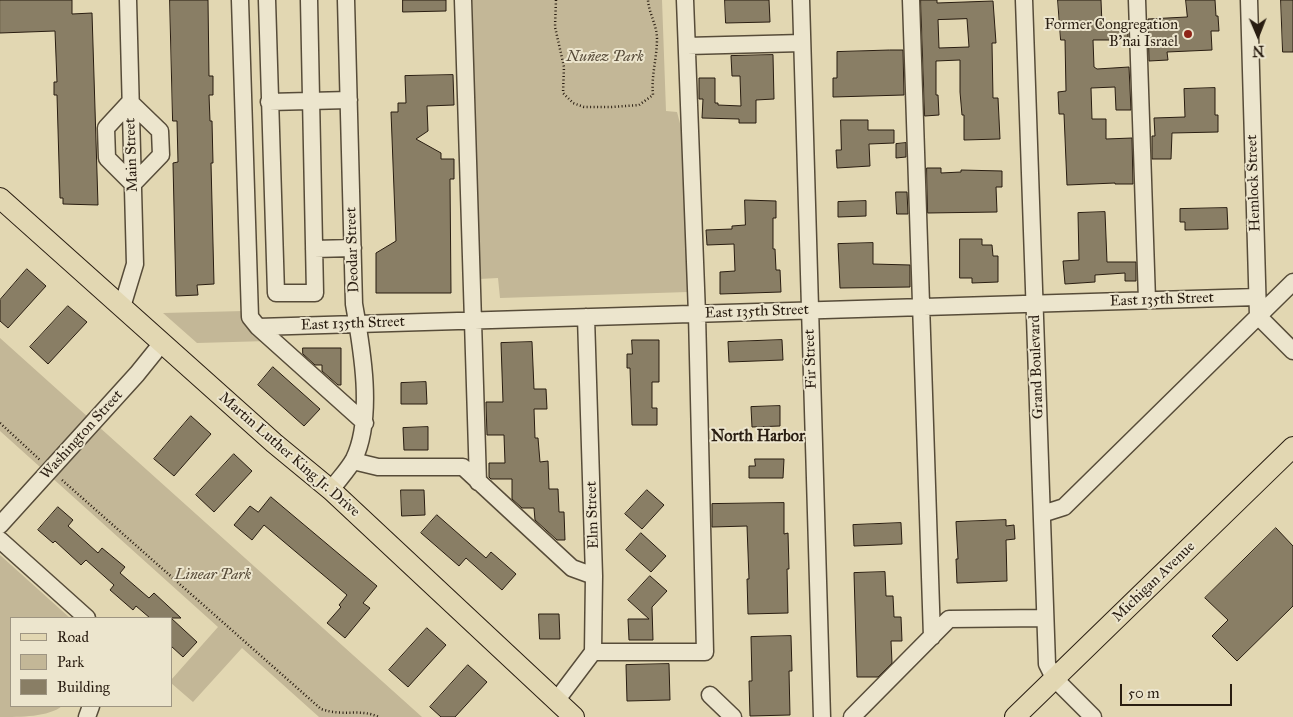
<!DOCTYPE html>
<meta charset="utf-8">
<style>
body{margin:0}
#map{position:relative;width:1293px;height:717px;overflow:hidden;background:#e2d7b2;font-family:"IM FELL Great Primer",serif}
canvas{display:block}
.legend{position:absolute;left:10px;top:617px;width:162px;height:90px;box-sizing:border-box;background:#ece5cd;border:1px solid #9e9582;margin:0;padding:6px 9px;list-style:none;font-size:15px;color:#291d11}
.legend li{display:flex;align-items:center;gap:10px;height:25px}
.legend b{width:25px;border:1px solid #9e9582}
.north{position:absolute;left:1233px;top:10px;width:50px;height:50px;-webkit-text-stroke:4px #ece5cd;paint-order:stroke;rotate:179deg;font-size:14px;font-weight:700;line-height:20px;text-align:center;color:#291d11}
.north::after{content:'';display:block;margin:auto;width:18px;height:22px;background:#291d11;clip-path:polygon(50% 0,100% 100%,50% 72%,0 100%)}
.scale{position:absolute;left:1120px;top:684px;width:112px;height:22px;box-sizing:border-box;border:2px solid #291d11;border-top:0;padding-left:6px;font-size:15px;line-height:18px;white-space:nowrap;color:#291d11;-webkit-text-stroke:4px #ece5cd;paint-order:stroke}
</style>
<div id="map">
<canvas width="1293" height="717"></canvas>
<ul class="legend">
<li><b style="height:6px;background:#e2d7b2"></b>Road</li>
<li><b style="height:14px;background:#c3b797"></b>Park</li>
<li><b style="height:14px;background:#897e65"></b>Building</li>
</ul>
<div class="north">N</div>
<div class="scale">50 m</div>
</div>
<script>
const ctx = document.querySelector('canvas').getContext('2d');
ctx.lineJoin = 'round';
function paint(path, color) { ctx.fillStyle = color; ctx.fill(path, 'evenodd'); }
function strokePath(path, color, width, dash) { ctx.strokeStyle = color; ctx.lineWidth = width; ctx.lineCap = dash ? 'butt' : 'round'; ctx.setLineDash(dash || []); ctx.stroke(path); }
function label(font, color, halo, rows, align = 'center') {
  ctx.font = font + ' "IM FELL Great Primer",serif'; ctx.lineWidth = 4; ctx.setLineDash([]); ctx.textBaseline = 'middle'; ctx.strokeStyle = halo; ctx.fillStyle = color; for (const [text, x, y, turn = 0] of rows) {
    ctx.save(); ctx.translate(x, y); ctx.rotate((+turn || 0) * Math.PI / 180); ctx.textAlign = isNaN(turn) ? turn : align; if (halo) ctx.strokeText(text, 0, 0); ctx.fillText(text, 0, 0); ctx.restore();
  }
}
paint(new Path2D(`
 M470,0H662L666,111L677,112L682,131L688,292L500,298L498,278L479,279Z
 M244,311L268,341L197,343L163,313Z
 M0,338L422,717H319L242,648L193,702L171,683V680L218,627L0,431Z
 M0,555L70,618H11V706H62C49,717 20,717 0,717Z`), '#c3b797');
const building = new Path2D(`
 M0,0H72V14L92,13L98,205L63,204V198H60L57,95H54V82H57L55,31L0,33Z
 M170,0H208L209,76H213V95H209L210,121H212L213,163H211L214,284L197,285L198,295L176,296L173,163L178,162L177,121H173Z
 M403,0H446V11L403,12Z
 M725,0H769L770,22L726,23Z
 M921,0H937V3L993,1L996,43H992L993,98H998L1000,139L964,140V115H962L960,92V60L936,61V95H938L939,115L925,116ZM967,19L969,47L939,48L938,20Z
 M1058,0H1101L1102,25H1128V40H1093L1094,67L1097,69L1129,67L1131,110H1116L1115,87L1091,88L1092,119H1106V139L1132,138L1133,184H1115V183L1067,185L1064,114H1059L1058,92L1066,91L1065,40H1061Z
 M1186,0H1215L1216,16H1218L1219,31H1211L1212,50L1167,52L1168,60L1149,61L1148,19L1187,17Z
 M1281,0H1293V52H1283Z
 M890,50H903L904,95L833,97V78H837V52Z
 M773,55L774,99L756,100V123H739V119L702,118L703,99H699V78H715V103H718V105L741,106L740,76H732L731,56Z
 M453,75L454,105L427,106L428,131L416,139L441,153V159H454V179H450L451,293H376V253L396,241L391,112H398V103H406L405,76Z
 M1215,88V115H1218V132L1172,133L1171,159H1152V136H1155L1154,118L1185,117L1184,89Z
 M841,120H868V130H894V143L869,144L870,166L837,168L836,150H841Z
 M906,143V157L896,158V144Z
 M927,168H941V173L961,172V170L1002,171V187H996L997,212L928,213Z
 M896,192H907L908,214H897Z
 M745,200L776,201V218H773V249H775L776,270H780L781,292L720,294V272L735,271L734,244L707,245L706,230L732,229V226L745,225Z
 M866,201V216L838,217V202Z
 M1227,208L1228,229L1185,230V222H1180V209Z
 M1105,212L1107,262H1136V281H1125V273L1095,275V282L1065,284L1063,261L1079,260L1078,213Z
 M960,239H982V245H992L993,256H998V282L972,283V278H960Z
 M873,243V264L910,265V287L840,288L838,244Z
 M27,269L46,286L8,328L0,321V300Z
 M68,306L87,322L48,364L30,347Z
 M632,340H659V382H652V408H657V425H632L630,368H627V354H632Z
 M782,340L783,360L729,362L728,342Z
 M532,342L534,389H546L547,409H534L535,438H538L540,462L548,461L549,489H558L559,512H564L565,540H557L535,520L534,508H522L512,499V479H491L489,477V463H505L504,435H487L486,404V402H503L501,343Z
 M303,348H341V385H338L322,371V365H315L303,354Z
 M273,367L320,409L304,426L258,385Z
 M426,382L427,404H401V383Z
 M780,406V426L752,427L751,407Z
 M191,416L211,434L174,476L154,459Z
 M428,427V450H404L403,428Z
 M234,454L252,471L214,512L196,495Z
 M755,459H784L783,478H749V466H755Z
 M401,490H424L425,515L402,516Z
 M647,490L664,505L642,529L625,514Z
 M271,497L377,586L363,603L370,608L345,638L327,623L341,607L339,605L347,595L264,525L252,540L234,525L250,506L258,512Z
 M784,503V534L788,533L789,569H787L788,613L748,614L747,579H749L747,526L712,527V504Z
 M58,507L73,520L68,526L98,553L102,548L125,567L120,573L149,598L154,593L181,618H150L136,606L133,610L110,590L114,585L86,560L81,565L55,541L53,543L38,530Z
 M437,515L486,558L491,552L516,574L502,590L466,558L459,566L421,533Z
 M1006,520V526L1014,525L1015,539L1006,540L1007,581L957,583L956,559H958L956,522Z
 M901,523L902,544L854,546L853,525Z
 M1276,528L1293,546V606L1237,661L1212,636L1228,620L1205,598Z
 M641,533L666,556L651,572L626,550Z
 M885,572L886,596H893L894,617H901L902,641H891L892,663L878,677H857L854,573Z
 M650,576L667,591L652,607L653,640H629L628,619H649L628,600Z
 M539,614H559L560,639H540Z
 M171,618L197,642L183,657L171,646Z
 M427,628L446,645L408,687L389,670Z
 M791,636L792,671H789L790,715L750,716L749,681H752L751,637Z
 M669,664L670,700L627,701L626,665Z
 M468,665L487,682L455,717H441L430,707Z`);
paint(building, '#897e65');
strokePath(building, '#291d11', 1);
const minor = new Path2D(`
 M240,0L250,317L258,327L365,423
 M267,0L276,293H315L309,0
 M463,0L478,482
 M801,0L822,717
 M911,0L932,637
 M1024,0L1047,664L1054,678L1093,717
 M1137,0L1147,300
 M1249,0L1258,316L1293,351
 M687,46L802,43
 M130,102L160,131L161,155L133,184L107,158L106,128Z
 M269,102L349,100
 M314,249L353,248
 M122,307L135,264L128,0
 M258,327L1257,297
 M353,461L378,467H463L572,568L594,576
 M331,490C338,480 348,470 354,459C374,417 362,349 354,304L346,0
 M1042,514L1064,507L1293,282
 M0,525L137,374L162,343
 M0,540L87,618
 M593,652H705L697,314L685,0
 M710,695L733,717
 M556,701L593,652L594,576L586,317
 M87,717L91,706
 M852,717L949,619L1045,618`);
const major = new Path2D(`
 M0,198L274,443L331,490L574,717
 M1015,717L1293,447`);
strokePath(minor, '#574c39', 19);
strokePath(major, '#291d11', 22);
strokePath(new Path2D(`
 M556,0L555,27L564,67L563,93L573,103L584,107H612L639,105L653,95C651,76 657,58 657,39C657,25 649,14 648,0
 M0,423L40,460
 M62,480L321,709C344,717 359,708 379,717`), '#291d11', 2.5, [1, 2.5]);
strokePath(minor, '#ece5cd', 16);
strokePath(major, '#e2d7b2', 20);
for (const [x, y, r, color] of [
 [1188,34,5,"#8f2418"]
]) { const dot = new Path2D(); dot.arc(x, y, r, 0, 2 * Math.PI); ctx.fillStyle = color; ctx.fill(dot); strokePath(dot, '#ece5cd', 2); }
label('15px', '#291d11', '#ece5cd', [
 ["Former Congregation",1178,25],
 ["B'nai Israel",1178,42]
], 'right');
label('italic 15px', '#574b39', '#ece5cd', [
 ["Nuñez Park",605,57],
 ["Linear Park",213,575]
]);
label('15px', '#291d11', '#ece5cd', [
 ["Main Street",132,155,-92],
 ["Hemlock Street",1254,183,-92],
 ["Deodar Street",353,250,-92],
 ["East 135th Street",1162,300,-2],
 ["East 135th Street",757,312,-2],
 ["East 135th Street",353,324,-2],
 ["Fir Street",811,359,-92],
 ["Grand Boulevard",1037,367,-92],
 ["Washington Street",82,435,-48],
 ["Martin Luther King Jr. Drive",289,455,41],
 ["Elm Street",593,515,-92],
 ["Michigan Avenue",1154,582,-44]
]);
label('bold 16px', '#291d11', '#ece5cd', [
 ["North Harbor",758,437]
]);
</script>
